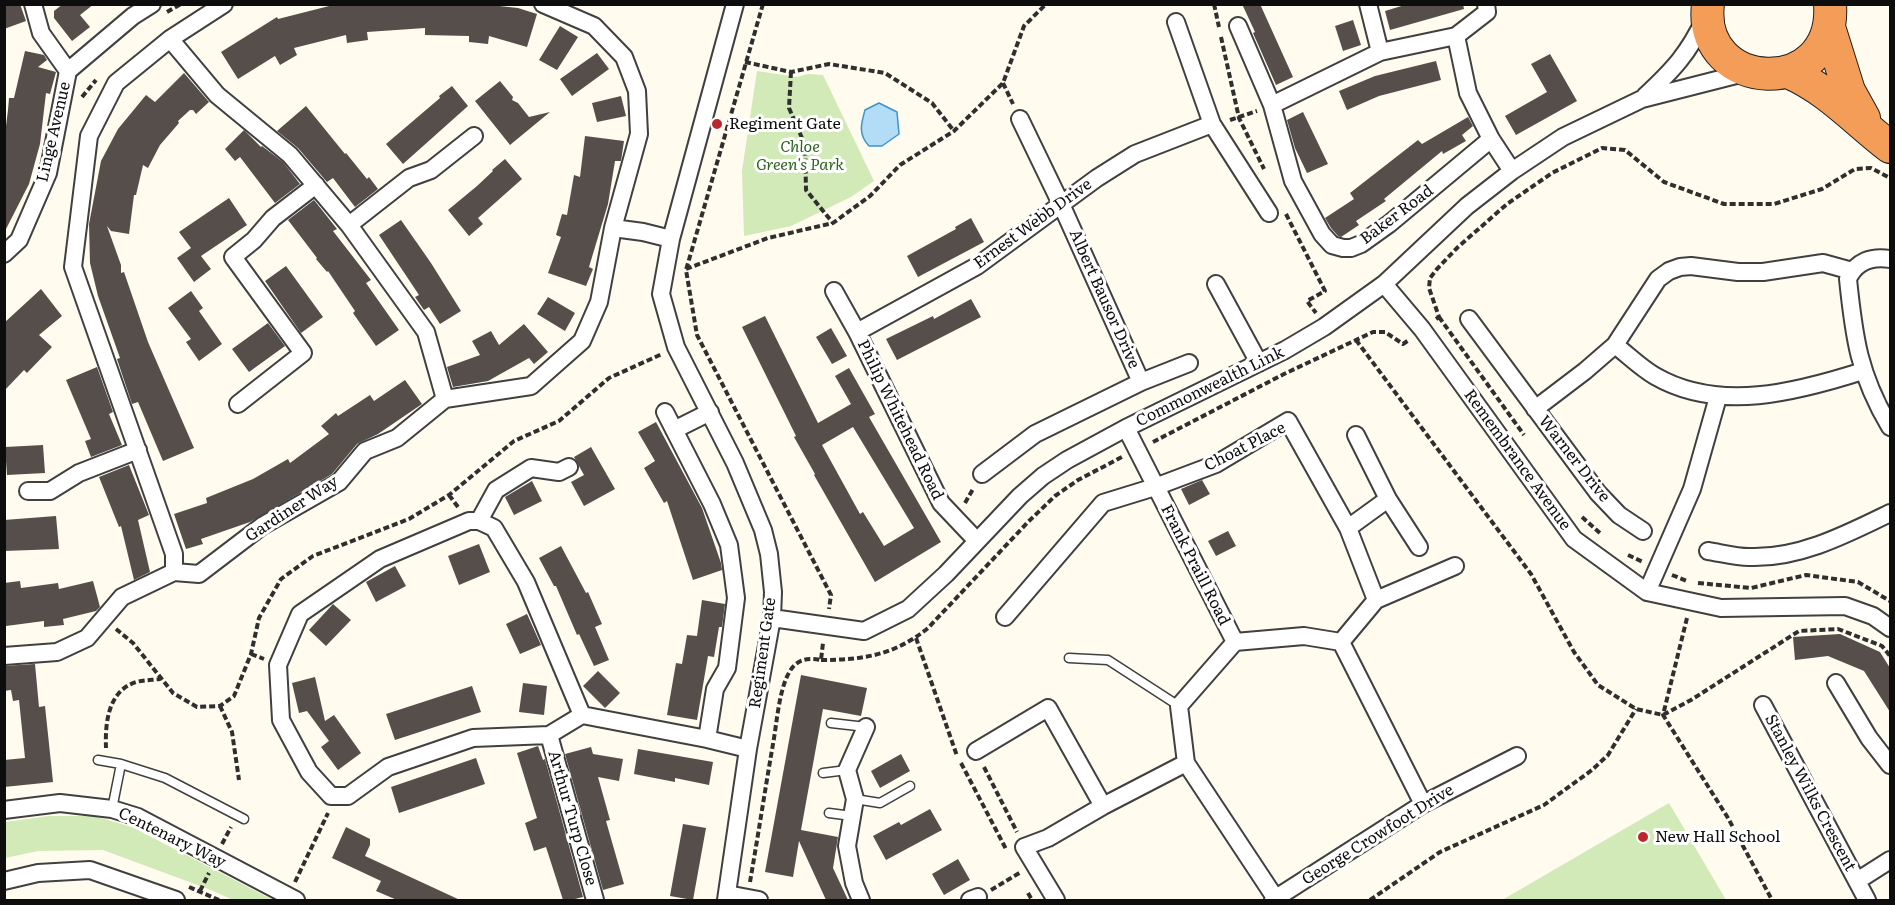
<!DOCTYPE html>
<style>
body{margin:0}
#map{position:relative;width:1895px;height:905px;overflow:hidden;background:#fffbee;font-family:Literata,serif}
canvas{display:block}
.frame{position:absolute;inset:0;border:6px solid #0d0d0d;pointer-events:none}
</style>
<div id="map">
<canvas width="1895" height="905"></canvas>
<div class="frame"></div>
</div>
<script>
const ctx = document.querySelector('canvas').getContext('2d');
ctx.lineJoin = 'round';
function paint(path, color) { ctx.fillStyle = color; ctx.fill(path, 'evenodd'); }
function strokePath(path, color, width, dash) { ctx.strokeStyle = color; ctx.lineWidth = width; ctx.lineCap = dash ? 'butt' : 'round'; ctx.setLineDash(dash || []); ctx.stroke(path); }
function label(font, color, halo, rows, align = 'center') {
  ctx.font = font + ' Literata,serif'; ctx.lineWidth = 6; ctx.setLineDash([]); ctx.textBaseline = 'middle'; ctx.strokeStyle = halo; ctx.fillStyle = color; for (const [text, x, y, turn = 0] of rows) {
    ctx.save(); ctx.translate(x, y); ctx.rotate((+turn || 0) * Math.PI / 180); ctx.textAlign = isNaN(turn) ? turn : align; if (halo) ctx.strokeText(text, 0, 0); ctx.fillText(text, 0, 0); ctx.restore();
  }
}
paint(new Path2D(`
 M757,71L797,77L808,74L823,75L874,181L851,197L791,226L744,236L742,171Z
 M1669,803L1726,900H1502Z
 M49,816H94L132,827L273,900H233L211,890L103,850L38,851L5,858V822Z`), '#d2e9b8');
const water = new Path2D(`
 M879,103L897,112L899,134L882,146H869C858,134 861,124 865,110Z`);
paint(water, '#b3ddf6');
strokePath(water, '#3b94cc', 1.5);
paint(new Path2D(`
 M4,4H20L26,21L4,29Z
 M63,4H94L80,15L90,27L72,41L54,18V11Z
 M337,4H481L518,8L537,14L527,47L489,36L488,44L469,42V36L425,35V28L367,32L368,40L347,43L346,35L294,48L297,55L280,65L275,56L238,79L221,52L277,17L278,19Z
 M1242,4H1260L1293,77L1276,85L1253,33L1255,32Z
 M1408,4H1463L1464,9L1390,30L1385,11Z
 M1353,20L1361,45L1343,51L1335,26Z
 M560,26L578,37L557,70L539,60Z
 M25,51L44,55L47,60L38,67L56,72L50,94L46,93L40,144L29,184L4,233V142L8,110L9,98H14Z
 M597,53L609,69L572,96L560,79Z
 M1550,54L1577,101L1516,135L1505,116L1547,92L1531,64Z
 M1436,61L1441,80L1379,96L1347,110L1339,91L1375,76Z
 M184,73L209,102L196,114L193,110H190L178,121L179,123L160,145L148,168L143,165L136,195H134L129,234L111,231L107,226L121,265V273L124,272L148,342L194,448L163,461L138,402L132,404L117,359L120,358L98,296L90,263L89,224L101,161L118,129L146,95L155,102Z
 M500,81L513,97L512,100L518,103L529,117L550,112L510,145L475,101Z
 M452,86L468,106L403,164L386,144L440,98L439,96Z
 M621,96L626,116L597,122L592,103Z
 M306,106L345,154L346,153L367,179L369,177L378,189L355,207L333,178L327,182L298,148L277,131Z
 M1303,112L1328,164L1307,173L1295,148L1287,120Z
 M1468,117L1473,126L1462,135L1466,141L1443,154L1442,151L1384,199L1386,201L1356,221L1359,225L1341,237L1338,236L1331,228L1325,218L1354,199L1350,193L1418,140L1422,144Z
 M244,130L261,147L262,146L283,162L300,184L275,203L240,157L235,161L225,149Z
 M585,136L624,141L621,161H615L608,204L589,267L593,269L586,286L548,273L561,237L556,235L562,214L567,215L574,175L580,177Z
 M505,159L522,179L478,218L483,224L469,236L448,210L477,186L493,171L492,170Z
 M229,198L247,225L201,256L211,269L194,282L177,258L191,248L179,232Z
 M314,200L337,229L333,231L371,280L366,283L399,330L376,346L353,313L355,311L328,271L327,272L316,259L317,258L288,220Z
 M971,218L984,242L918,277L907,256L956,229L955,227Z
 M401,220L431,263L461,311L440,324L429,307L424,310L415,297L419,295L379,235Z
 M286,266L323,317L301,333L265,281Z
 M41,289L62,316L39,335L52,347L27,373L24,370L4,391V323Z
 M191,291L203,308L199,311L222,344L199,361L186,342L191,339L168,308Z
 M548,297L575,313L565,331L537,314Z
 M971,299L981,317L897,360L886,339L933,316L934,319Z
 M765,316L818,423L851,404L835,376L849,368L875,414L869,417L941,542L875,582L814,475L815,474L794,437L796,436L742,327ZM853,427L914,528L884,546L863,512L860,514L822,445Z
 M268,323L285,346L249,372L232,349Z
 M524,324L548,352L534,364L529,358L488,381L453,387L447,367L480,355L472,341L491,331L499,345Z
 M831,328L847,356L832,364L816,337Z
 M97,367L113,412L109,414L122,445L91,457L85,441L91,439L66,380Z
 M405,380L422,404L378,434L357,444L332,474L250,522L201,539L203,544L186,549L174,514L207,503L206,498L253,479L288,459L290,463L329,434L321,426L336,413L338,416L370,395L374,401Z
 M656,422L702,508L721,563L722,570L693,580L667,501L664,503L644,468L655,461L638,432Z
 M43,445L45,473L7,475L5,447Z
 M591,447L615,489L584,506L571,482L584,475L574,457Z
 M129,465L149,515L138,520L150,572L134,580L121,526L119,527L99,477Z
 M1202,480L1210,494L1189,505L1181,489Z
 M532,481L542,501L514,515L505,497Z
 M56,516L59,549L4,551V520Z
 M1228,531L1236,546L1216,556L1208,541Z
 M479,544L490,572L459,585L448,556Z
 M561,546L586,593L588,592L602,624L595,627L609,660L594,666L579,634L577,635L556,586H554L539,558Z
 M395,566L406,586L376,602L366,582Z
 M20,581L21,588L58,583L59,589L93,581L100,607L96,611L63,619L64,625L44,627V621L6,626L4,583Z
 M702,600L725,604L722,627H719L714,657L708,656L697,720L667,715L676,663L682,664L687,635L697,636Z
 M333,604L351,620L326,646L309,630Z
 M527,614L541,645L520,654L506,624Z
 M1840,634L1880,652L1890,668V712L1864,671L1828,656L1795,660L1793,637Z
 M35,664L39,707L45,706L53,782L4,787V760L25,758L19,700L13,701L11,690L4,691V666Z
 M598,671L620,693L605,708L583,686Z
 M801,675L867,688L861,716L823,709L801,830L838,837L833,868L848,900H826L799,841L793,877L765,872Z
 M315,677L325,721L334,715L361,753L338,770L321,747L329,741L307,711L299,713L292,683Z
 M523,683L547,686L544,715L519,712Z
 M472,686L481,712L395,740L386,714Z
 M538,746L543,760L545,759L583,897L571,900H563L546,847L534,851L525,823L537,818L517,753Z
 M591,747L593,754L623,759L619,781L598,777L610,820L606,821L624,884L603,890L565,754Z
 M638,749L713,762L709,785L675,778V782L634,774Z
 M901,754L910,771L880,788L871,771Z
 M476,758L485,784L399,813L391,787Z
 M930,809L942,830L886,860L873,836L899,822L901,825Z
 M683,824L706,828L693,900L670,896Z
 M346,827L370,839V845L365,856L460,900H397L376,891L381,881L332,858Z
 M958,859L970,880L944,895L932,874Z`), '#564e4a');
const lane = new Path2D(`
 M1069,658L1108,660L1179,706
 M831,723L866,727
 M98,760L121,764L165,778L244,819
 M823,773L847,770
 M855,799L880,803L910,786
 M112,809L121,764
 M829,813L852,816`);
const street = new Path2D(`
 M33,4L41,33L68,71
 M1368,4L1380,52
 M1176,22L1212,124L1269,213
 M1238,26L1272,105L1293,181L1322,234L1332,245L1343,248H1351L1361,244L1389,224L1491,139
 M1456,36L1487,12L1486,4
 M170,39L217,95L290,155L349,225L426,332L445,399
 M1645,96C1673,70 1689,53 1705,18
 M1272,105L1380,52L1456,36L1468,93L1491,139L1512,171
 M1020,119L1061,204L1141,382
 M349,225L409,178L431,170L474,136
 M613,228L643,232L671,239
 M4,254L19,240L48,173L68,71L133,16L152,4
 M1890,259C1872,256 1856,261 1848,279C1854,338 1859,375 1890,427
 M1216,284L1259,363
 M1384,284L1422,329L1574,539L1647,592L1721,608L1845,606L1873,616L1890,628
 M834,291L857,332L941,503L977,541
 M1469,319L1598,493L1619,515L1643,531
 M857,332L977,266L1097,178L1135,154L1212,124
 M1615,345C1628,355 1641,368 1655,376C1719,413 1797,392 1863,371
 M238,404L303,353L233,257L254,240L273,218L316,185
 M1535,409L1585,371L1615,345L1658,279L1669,271L1680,267L1691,266L1738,272H1763L1823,263L1852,271
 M665,412L712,504L729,545L736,598L727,668L715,689L707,739
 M1126,428L1235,642
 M674,430L710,412
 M1356,435L1388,499L1419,547
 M982,474L1035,434L1141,382L1189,363
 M28,491H50L79,473L138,450
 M479,521L496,490L531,468L559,472L569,467
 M1348,528L1388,499
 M1708,551C1721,553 1736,557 1749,557C1799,559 1847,534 1890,513
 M174,572V554L73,267L89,136L116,83L170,39L224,4
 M1647,592L1692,489L1718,397
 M1005,617L1103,503L1155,487L1216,464L1288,421L1348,528L1376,600
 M772,618L864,631L908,609L946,574L1020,496L1043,476L1067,460L1126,428L1285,350L1324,327L1384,284L1467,206L1512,171L1563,137L1642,99L1748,72
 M1341,642L1376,600L1455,566
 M4,656L57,652L87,638L122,597L174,572L199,574L262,526L339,482L365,451L397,438L445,399L531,386L582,341L599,302L613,228L639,134L637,91L624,57L594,26L543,4
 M1836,683L1869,738L1890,765
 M1763,705L1867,900
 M582,715L526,582L494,528L479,521H469L380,559L300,614L278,665L281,720L309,772L331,796H348L388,767L473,738L549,735L582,715L707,739L748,749
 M549,735L595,900
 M976,751L1048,708L1103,806
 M4,810L60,803L112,809L138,817L296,900
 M4,881L38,873L90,870L176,900
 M1857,881L1890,860
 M727,894L759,900
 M1276,899L1186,763L1179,706L1235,642L1304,636L1341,642L1423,804
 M726,900L748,749L772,618L773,592L769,554L763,530L735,463L676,347L661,294L671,239L735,4
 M861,900L854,883L847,846L855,799L847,770L866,727
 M970,900L978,897
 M1056,900L1024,847L1048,838L1103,806L1186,763
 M1273,900L1423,804L1517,756`);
const highway = new Path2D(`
 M1708,4C1697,94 1837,100 1830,4
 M1829,27L1849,91L1864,118
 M1788,72C1828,89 1856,121 1890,147`);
strokePath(lane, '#404040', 11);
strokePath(street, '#404040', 20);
strokePath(highway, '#1e1e1e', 34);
strokePath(new Path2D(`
 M763,4L686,270L697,335L831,595L829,609
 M1214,4L1219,27
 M167,12L181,4
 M1221,37L1239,118L1264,169
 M745,62L791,72L829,64L885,73L932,103L954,131
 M791,72L789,108L805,145L806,190L833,223
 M1003,83L1013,104
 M82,97L96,80
 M1230,120L1257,111
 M1286,214L1325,291L1307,301L1316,313
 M686,269L768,238L833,223L870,196L900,165L954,131L1003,83L1024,26L1046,4
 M1439,317L1524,435
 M1436,319L1439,317L1429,288L1430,278L1437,269L1458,247L1507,204L1552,173L1602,148L1625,150L1664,182L1724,204H1774L1822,189L1855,169L1871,168L1890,178
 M1356,340L1531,574L1574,652L1598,685L1636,709L1663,715L1691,700L1799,631L1838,629L1882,646L1890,656
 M1153,442L1284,374L1373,332H1385L1403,344L1409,340
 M449,495L458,507
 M965,503L973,489
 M1582,517L1601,534
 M1628,555L1643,562
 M1672,575L1687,581
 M1698,583L1751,588L1806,575L1858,582L1890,601
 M1687,618L1663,715L1728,818L1772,900
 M116,629L133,643L173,693L197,707L220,706L234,696L251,654L259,618L281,579L313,556L409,519L449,495L514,441L559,421L609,378L662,354
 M916,638L957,756
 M251,654L264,659
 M821,660C863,660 895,655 928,628L1028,522L1055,496L1078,480L1122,457
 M220,706L232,732L239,780
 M106,748C105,723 108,691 136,682C144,680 152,680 160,679
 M961,763L1006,849
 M984,767L1017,832
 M222,844L231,827
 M295,882L328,813
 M750,882C758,836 765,790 773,744C777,723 779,685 792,668C800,658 810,658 821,660L823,643
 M189,887L219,900
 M991,890L1021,872
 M200,891L209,873
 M1028,893L1032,900
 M1370,900L1440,852L1544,805L1592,770L1608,755L1636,709`), '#2f2f2f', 4, [6, 3]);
strokePath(lane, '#fff', 8);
strokePath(street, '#fff', 16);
strokePath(highway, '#f39d58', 32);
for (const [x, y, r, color] of [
 [717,124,6,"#bc262f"],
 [1643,837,6,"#bc262f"]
]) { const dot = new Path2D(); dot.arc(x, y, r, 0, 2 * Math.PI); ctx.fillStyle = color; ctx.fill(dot); strokePath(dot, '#fff', 2); }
label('16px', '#0d0d0d', '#fff', [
 ["Regiment Gate",729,124],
 ["New Hall School",1655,837]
], 'left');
label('16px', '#0d0d0d', '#fff', [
 ["Linge Avenue",54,132,-77],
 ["Baker Road",1397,215,-37],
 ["Ernest Webb Drive",1033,224,-36],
 ["Albert Bausor Drive",1104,299,66],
 ["Commonwealth Link",1210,387,-26],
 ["Philip Whitehead Road",900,420,64],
 ["Choat Place",1245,447,-27],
 ["Warner Drive",1574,459,52],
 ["Remembrance Avenue",1517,460,54],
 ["Gardiner Way",292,509,-33],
 ["Frank Praill Road",1195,565,63],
 ["Regiment Gate",763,653,-82],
 ["Stanley Wilks Crescent",1810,793,62],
 ["Arthur Turp Close",572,818,74],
 ["George Crowfoot Drive",1378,835,-32],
 ["Centenary Way",172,838,26]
]);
label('italic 16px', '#2e651e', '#fff', [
 ["Chloe",800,147],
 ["Green's Park",800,165]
]);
</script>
